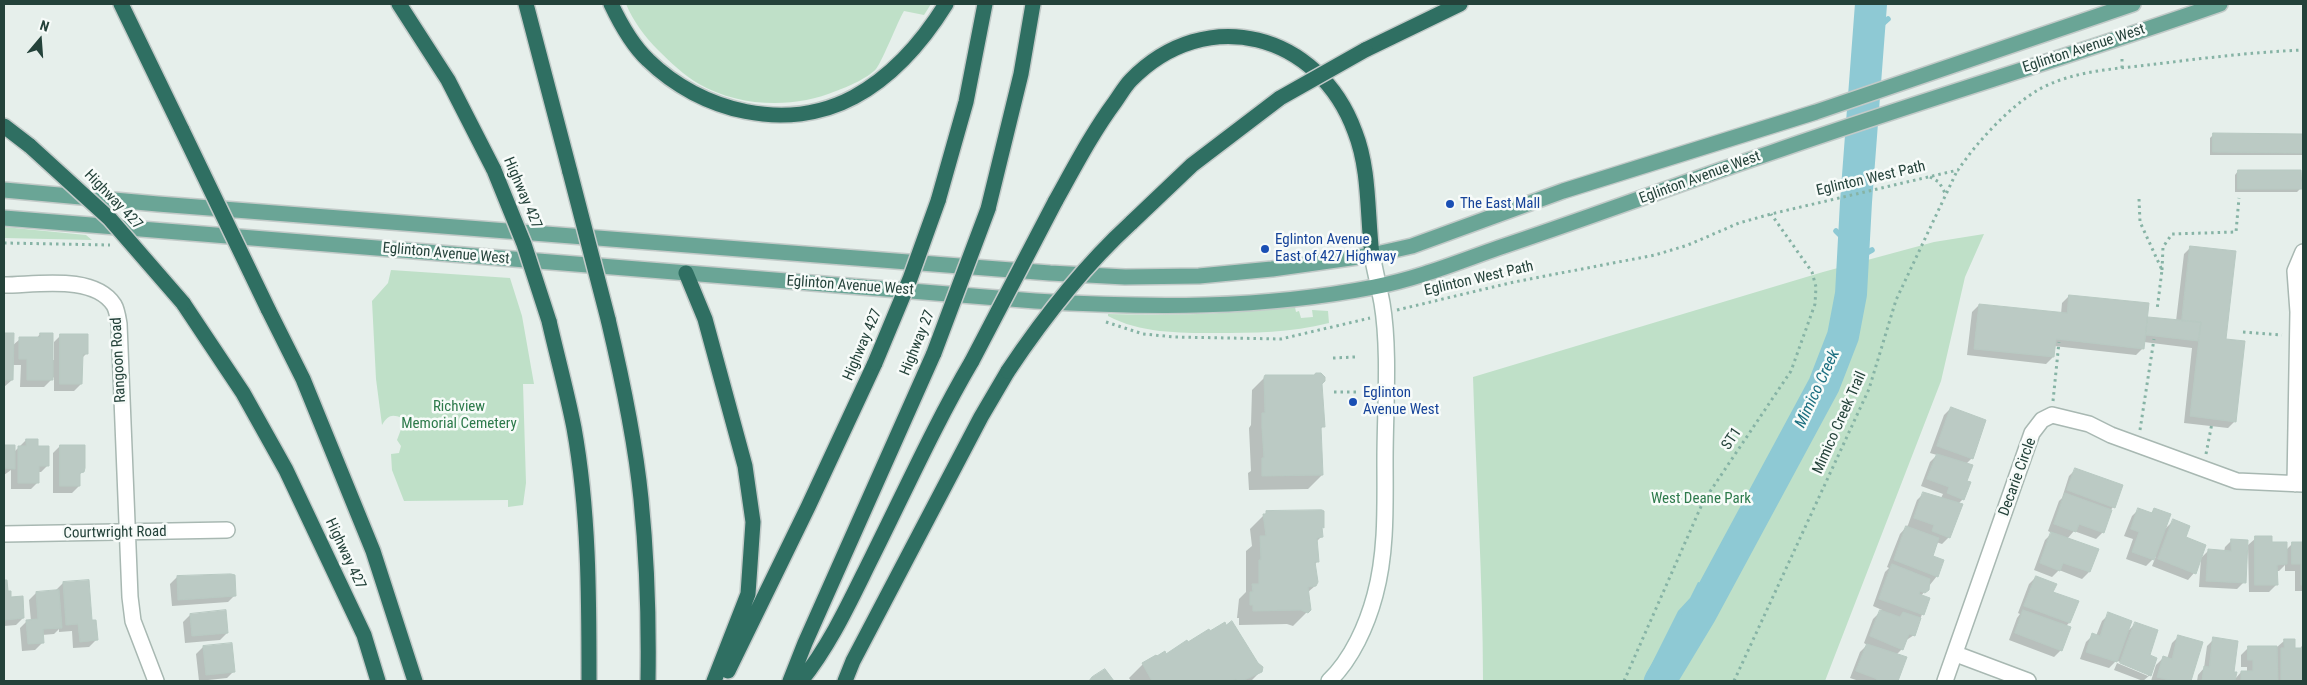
<!DOCTYPE html>
<style>
body{margin:0}
#map{position:relative;width:2307px;height:685px;overflow:hidden;background:#e6efeb;font-family:"Roboto Condensed",sans-serif}
canvas{display:block}
.frame{position:absolute;inset:0;border:5px solid #24423a;pointer-events:none}
.north{position:absolute;left:15px;top:15px;width:50px;height:50px;-webkit-text-stroke:4px #f7fbf9;paint-order:stroke;rotate:18deg;font-size:14px;font-weight:700;line-height:20px;text-align:center;color:#24423a}
.north::after{content:'';display:block;margin:auto;width:18px;height:22px;background:#24423a;clip-path:polygon(50% 0,100% 100%,50% 72%,0 100%)}
</style>
<div id="map">
<canvas width="2307" height="685"></canvas>
<div class="frame"></div>
<div class="north">N</div>
</div>
<script>
const ctx = document.querySelector('canvas').getContext('2d');
ctx.lineJoin = 'round';
function paint(path, color) { ctx.fillStyle = color; ctx.fill(path, 'evenodd'); }
function strokePath(path, color, width, dash) { ctx.strokeStyle = color; ctx.lineWidth = width; ctx.lineCap = dash ? 'butt' : 'round'; ctx.setLineDash(dash || []); ctx.stroke(path); }
function label(font, color, halo, rows, align = 'center') {
  ctx.font = font + ' "Roboto Condensed",sans-serif'; ctx.lineWidth = 5; ctx.setLineDash([]); ctx.textBaseline = 'middle'; ctx.strokeStyle = halo; ctx.fillStyle = color; for (const [text, x, y, turn = 0] of rows) {
    ctx.save(); ctx.translate(x, y); ctx.rotate((+turn || 0) * Math.PI / 180); ctx.textAlign = isNaN(turn) ? turn : align; if (halo) ctx.strokeText(text, 0, 0); ctx.fillText(text, 0, 0); ctx.restore();
  }
}
paint(new Path2D(`
 M626,4H931L924,15L904,11C897,23 883,60 876,69C868,78 847,87 836,91C794,109 739,107 699,84C685,76 670,62 658,50C645,37 633,21 626,4Z
 M4,227L86,235L92,240L4,238Z
 M1984,234L1965,277L1941,381L1825,681H1483C1483,580 1476,478 1473,377L1823,272L1934,242Z
 M391,270L510,278L522,316L534,384H523L526,483L523,505L508,507V500L404,501L392,470L391,454L399,453L401,446L397,440L403,424L402,418C392,414 388,415 382,425L376,379L372,301L388,283Z
 M1295,307L1296,312L1299,311L1301,318L1313,317L1312,310L1328,311L1329,323C1290,333 1254,333 1214,333C1178,333 1140,333 1108,316V314C1171,316 1232,314 1295,307Z`), '#bfe0c8');
paint(new Path2D(`
 M1698,582L1720,589L1703,633L1679,670L1676,681H1643L1678,611L1690,598Z`), '#8ec9d4');
paint(new Path2D(`
 M2213,135H2303V155H2210V138Z
 M2238,171L2300,189L2297,192H2235V175Z
 M2191,247L2224,340L2235,421L2228,428L2184,423L2192,348L2144,342L2143,348L2136,355L2054,346L2053,357L2046,364L1967,355L1972,312L1979,305L2061,314L2062,303L2069,296L2146,318L2176,321L2184,254Z
 M4,334H12V346L20,339H36L40,334L51,360H54V342L61,335L86,354L81,359V384L74,391H54V377L44,387H20L21,365H12V380L4,387Z
 M1266,376L1321,384L1323,426L1320,430L1322,475L1308,489L1249,490L1248,473L1251,471L1249,428L1251,425L1252,390Z
 M1951,408L1972,458L1966,464L1963,499L1958,504L1949,537L1942,544L1936,542L1931,556L1937,576L1921,596L1928,599L1914,635L1905,641L1902,649L1896,655L1906,658L1897,681H1859L1850,678L1860,652L1867,645L1864,643L1873,619L1882,610L1873,606L1885,572L1889,568L1887,567L1900,534L1908,525L1917,500L1924,493L1941,498L1943,494L1921,486L1930,462L1937,455L1930,453L1944,415Z
 M26,440L37,447L48,465L41,472H38V482L31,489H11V470L4,475V446H13V453Z
 M60,446L82,472L79,475V486L72,493H53V453Z
 M2076,469L2113,507L2110,511L2103,532L2096,539L2074,531L2067,539L2097,550L2089,572L2082,579L2059,570L2052,577L2034,570L2045,540L2052,533L2048,531L2059,501L2062,498L2069,476Z
 M2139,509L2150,514L2155,509L2163,531L2173,521L2194,573L2188,580L2152,566L2156,556L2146,566L2126,559L2133,539L2124,536L2132,516Z
 M1266,513H1323L1321,537L1316,542L1318,561L1314,565L1315,586L1308,592L1310,609L1293,626L1287,624L1239,625V618H1237L1239,599L1246,592V551L1252,546L1250,529Z
 M2256,538L2286,550L2292,544L2301,543L2303,541V591H2295V571H2285V565L2279,571H2276V585L2269,592H2249L2248,545Z
 M2232,540L2244,582L2237,589L2199,587L2201,558L2208,551L2224,552L2225,547Z
 M177,577L235,595L228,602L172,606L170,584Z
 M2036,577L2052,593L2077,602L2069,623L2065,627L2061,650L2054,657L2009,640L2017,618L2020,614L2018,613L2029,584Z
 M4,582H6L7,592L23,618L16,625L4,626Z
 M88,582L91,622L96,640L89,647L73,648L72,631L59,632V629L54,634L42,635V643L35,650L22,651L20,628L27,621H31L29,600L36,593L56,590L63,583Z
 M2109,614L2127,632L2135,624L2148,656L2150,675L2143,681L2114,670L2117,663L2148,676V673L2115,660V662L2109,668L2080,659L2086,642L2093,635L2096,636L2102,621Z
 M190,615L227,633L220,640L185,643L183,622Z
 M2179,636L2201,643L2190,681H2151L2156,665L2163,658L2167,659L2172,643Z
 M2214,639L2235,679L2241,672H2247V667H2241V655L2248,648L2277,647L2284,641L2294,649H2300L2303,644V681H2197L2198,675L2204,668L2207,646Z
 M203,647L234,671L227,678L199,681L196,654Z
 M1166,655L1261,671L1251,681H1131L1129,678L1143,664Z`), '#0003');
strokePath(new Path2D(`
 M1869,36L1888,19
 M1836,231L1853,248
 M1852,261L1872,250`), '#8ec9d4', 5.5);
strokePath(new Path2D(`
 M1660,681L1701,613L1824,385L1843,336L1851,294L1856,202L1871,4`), '#8ec9d4', 32);
const building = new Path2D(`
 M2213,133L2303,134V153L2213,152Z
 M2238,170H2301L2302,189H2238Z
 M2190,246L2236,251L2226,339L2245,341L2236,422L2190,416L2201,322L2182,321Z
 M2069,295L2149,303L2144,349L2056,339L2054,357L1974,349L1979,304L2067,313Z
 M2148,317L2201,322L2198,341L2146,335Z
 M4,333H14L13,380H4Z
 M40,333H53V380H27V359H19V337H40Z
 M60,334H88V354H83L82,384H60Z
 M1316,373H1321L1325,377V381L1322,384L1325,427H1321L1323,475L1262,476V458H1264L1262,428V413H1265L1264,377L1265,375H1314Z
 M1951,407L1986,420L1973,459L1937,446Z
 M26,439H38V446H49V466H39V483H18V446H26Z
 M4,445H15V469L4,468V473Z
 M60,445H85V468L84,472L80,473V486H60Z
 M1937,454L1973,465L1967,481L1971,482L1964,500L1947,493L1949,487L1927,479Z
 M2075,468L2123,485L2115,508L2067,490Z
 M1923,492L1963,504L1950,538L1932,531L1934,525L1914,518Z
 M2065,493L2112,510L2104,533L2079,524L2076,532L2054,524Z
 M2138,508L2152,513L2154,508L2171,514L2154,560L2132,552L2139,532L2131,529Z
 M1322,510L1324,511V528L1322,527L1323,537L1317,538L1319,562H1315L1318,582L1316,586L1308,587L1311,610L1308,613L1301,610L1253,611V605H1250V592H1253L1252,584H1259V560H1261L1260,536H1266L1263,514H1266V511Z
 M2173,519L2190,526L2186,537L2206,545L2196,574L2158,559Z
 M1906,526L1939,538L1933,556L1944,560L1938,577L1894,560Z
 M2051,532L2099,549L2090,572L2063,563L2060,571L2040,563Z
 M2255,536H2272V542H2287V564L2277,565L2278,585H2255Z
 M2231,539L2248,540L2246,583L2206,581L2208,549L2231,551Z
 M2292,542H2303V585H2301V564H2292Z
 M1892,564L1930,579L1929,590L1925,593L1920,591L1919,594L1930,598L1924,615L1879,599Z
 M231,574L235,575L236,596L178,600L177,576Z
 M2036,576L2057,584L2053,592L2079,601L2070,623L2024,606Z
 M4,580H7L8,591H11V597L23,596L24,618L5,620L4,626Z
 M89,580L92,620H96L98,640L80,642L78,624L66,625L63,582Z
 M59,590L62,628L43,629L44,643L28,644L26,620L38,619L36,592Z
 M226,610L228,633L192,636L190,614Z
 M1880,610L1900,617L1903,612L1921,618L1915,636L1909,634L1903,650L1870,636Z
 M2023,610L2071,627L2062,651L2015,633Z
 M2108,612L2132,621L2117,662L2086,652L2092,633L2100,636Z
 M1232,621L1258,663L1263,667L1262,672L1242,681H1237L1236,679L1232,681H1152L1142,663L1156,655L1157,656L1165,651L1166,654L1187,640L1188,642L1209,629L1210,631L1225,622L1226,625Z
 M2135,622L2158,630L2150,655L2157,658L2151,676L2120,663Z
 M2178,635L2203,642L2191,681H2173L2157,677L2163,656L2172,659Z
 M2213,637L2238,641L2234,672H2237L2235,681H2202L2204,666L2209,667Z
 M2284,639H2295V648H2303V681H2281V648H2284Z
 M232,643L235,672L206,675L203,646Z
 M1867,644L1907,657L1898,681H1876L1877,679L1856,671Z
 M2248,646H2277L2278,681H2241V671H2253V660H2248Z
 M1105,669L1114,681H1089L1092,677Z`);
paint(building, '#bbcac4');
strokePath(building, '#b8c9c2', 1);
const minor = new Path2D(`
 M4,285C36,285 94,274 114,305C117,310 118,318 119,324L130,597L133,621L156,681
 M2295,484L2298,312L2295,271L2303,252
 M4,534L227,530
 M1956,654L2028,681
 M1945,681L2032,433L2042,420L2052,415L2089,424L2111,435L2237,481L2303,484`);
const secondary = new Path2D(`
 M1329,681C1352,659 1367,625 1375,595C1387,551 1385,503 1385,459C1385,411 1390,350 1382,303C1379,287 1375,271 1372,255`);
const primary = new Path2D(`
 M4,190L158,204L1050,273L1125,277L1199,276L1272,269L1372,255L1412,246L1563,191L1816,112L2133,4
 M4,218L1035,301C1149,308 1262,309 1374,287C1417,279 1458,262 1498,248C1591,217 1681,183 1773,152C1922,100 2072,56 2220,4`);
const motorway = new Path2D(`
 M121,4L182,130
 M399,4L448,80L494,170
 M526,4L570,172
 M611,4C620,23 632,45 648,60C701,112 787,133 854,97C893,76 923,41 946,4
 M1365,50L1460,4
 M4,126L30,146
 M938,201L966,102L985,4
 M1055,202C1074,168 1092,133 1115,102C1120,95 1125,86 1131,80C1206,3 1319,33 1355,132C1370,170 1367,215 1372,255
 M988,209L1021,74L1033,4
 M1131,223L1192,165L1280,98
 M686,273L705,319L745,466L753,522L748,594L714,681
 M183,303L243,393L286,470L364,635L378,681
 M268,309L303,379L373,551L415,681
 M608,319C622,378 635,438 641,499C647,559 649,620 648,681
 M549,321C557,356 567,392 574,428C589,511 589,597 589,681
 M728,671L808,507L875,363
 M790,681L805,643L934,353
 M801,681C831,644 851,599 872,557C905,491 935,424 972,361
 M845,681L853,661L981,417L1008,371`);
strokePath(minor, '#a8b8b2', 18);
strokePath(secondary, '#a4bbb3', 18);
strokePath(primary, '#c2cac8', 18);
strokePath(motorway, '#c2cac8', 18);
strokePath(new Path2D(`
 M2122,59V68
 M1930,177L1939,182L1945,193
 M2139,199L2140,222L2162,270L2157,310
 M4,243L110,245
 M2162,270L2163,247L2172,234L2236,232L2239,198
 M1397,310L1514,282L1655,255L1688,245L1739,223L1771,214L1958,170C1977,142 2009,107 2038,90C2073,70 2117,69 2156,64C2205,58 2254,52 2303,50
 M1106,322L1143,334L1175,337L1281,339L1370,318
 M2243,332L2282,335
 M1333,358L1355,357
 M1334,392H1356
 M2053,401L2059,342
 M2140,430L2154,339
 M2206,454L2212,423
 M1624,681L1703,502L1791,371L1815,304L1816,287L1812,272L1771,214
 M1734,681L1869,389L1896,300L1957,171`), '#86b3a5', 3, [2.5, 4]);
strokePath(minor, '#fff', 15);
strokePath(secondary, '#fff', 15);
strokePath(primary, '#6aa596', 15);
strokePath(motorway, '#2f6f62', 15);
const motorwayBridge = new Path2D(`
 M1280,98L1365,50
 M182,130L268,309
 M30,146L110,219L183,303
 M494,170L524,244L549,321
 M570,172L608,319
 M934,353L988,209
 M972,361L1055,202
 M875,363L910,279L938,201
 M1008,371C1044,317 1083,267 1131,223`);
strokePath(motorwayBridge, '#c2cac8', 18, []);
strokePath(motorwayBridge, '#2f6f62', 15);
for (const [x, y, r, color] of [
 [1450,204,5,"#1a4fb4"],
 [1265,249,5,"#1a4fb4"],
 [1353,402,5,"#1a4fb4"]
]) { const dot = new Path2D(); dot.arc(x, y, r, 0, 2 * Math.PI); ctx.fillStyle = color; ctx.fill(dot); strokePath(dot, '#f7fbf9', 2); }
label('15px', '#24423a', '#f7fbf9', [
 ["Eglinton Avenue West",2084,49,-18],
 ["Eglinton Avenue West",1700,178,-20],
 ["Eglinton West Path",1871,179,-13],
 ["Highway 427",522,193,67],
 ["Highway 427",113,200,46],
 ["Eglinton Avenue West",446,254,5],
 ["Eglinton West Path",1479,279,-13],
 ["Eglinton Avenue West",850,286,4],
 ["Highway 27",918,343,-68],
 ["Highway 427",863,345,-67],
 ["Rangoon Road",119,360,-93],
 ["Mimico Creek Trail",1840,423,-66],
 ["ST1",1732,439,-56],
 ["Decarie Circle",2018,477,-70],
 ["Courtwright Road",115,533,-1],
 ["Highway 427",345,554,65]
]);
label('15px', '#164399', '#f7fbf9', [
 ["The East Mall",1460,204],
 ["Eglinton Avenue",1275,240],
 ["East of 427 Highway",1275,257],
 ["Eglinton",1363,393],
 ["Avenue West",1363,410]
], 'left');
label('15px', '#2d7a4b', '#f7fbf9', [
 ["Richview",459,407],
 ["Memorial Cemetery",459,424],
 ["West Deane Park",1701,499]
]);
label('italic 16px', '#1c6f80', '#f7fbf9', [
 ["Mimico Creek",1818,389,-65]
]);
</script>
